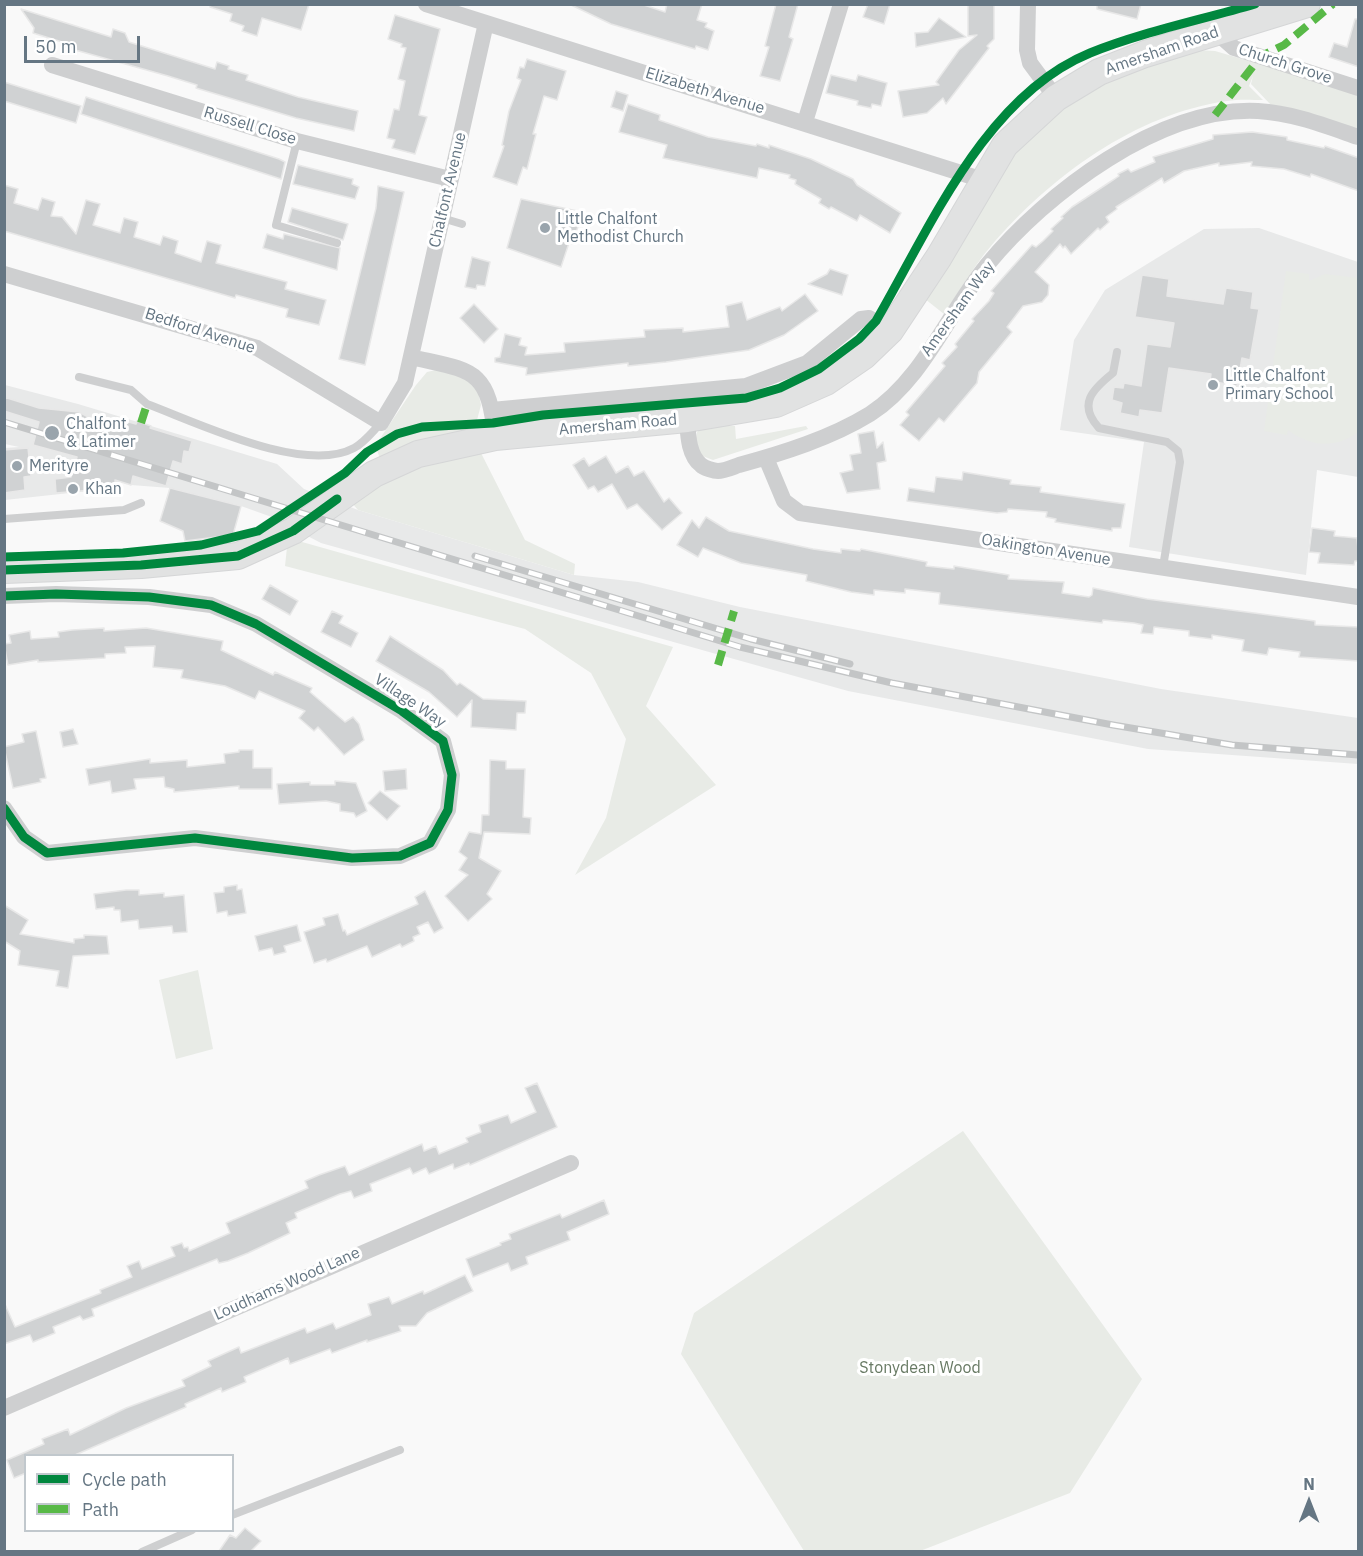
<!DOCTYPE html>
<style>
body{margin:0}
#map{position:relative;width:1363px;height:1556px;overflow:hidden;background:#f9f9f9;font-family:"IBM Plex Sans",sans-serif}
canvas{display:block}
.frame{position:absolute;inset:0;border:6px solid #657683;pointer-events:none}
.legend{position:absolute;left:24px;top:1454px;width:210px;height:78px;box-sizing:border-box;background:#fff;border:2px solid #c1c8cd;margin:0;padding:8px 10px;list-style:none;font-size:18px;color:#657683}
.legend li{display:flex;align-items:center;gap:12px;height:30px}
.legend b{width:30px;border:2px solid #c1c8cd}
.north{position:absolute;left:1279px;top:1472px;width:60px;height:60px;-webkit-text-stroke:4px #fff;paint-order:stroke;rotate:0deg;font-size:16px;font-weight:700;line-height:24px;text-align:center;color:#657683}
.north::after{content:'';display:block;margin:auto;width:21px;height:27px;background:#657683;clip-path:polygon(50% 0,100% 100%,50% 72%,0 100%)}
.scale{position:absolute;left:24px;top:36px;width:116px;height:27px;box-sizing:border-box;border:3px solid #657683;border-top:0;padding-left:8px;font-size:18px;line-height:21px;white-space:nowrap;color:#657683;-webkit-text-stroke:4px #fff;paint-order:stroke}
</style>
<div id="map">
<canvas width="1363" height="1556"></canvas>
<div class="frame"></div>
<ul class="legend">
<li><b style="height:8px;background:#00873e"></b>Cycle path</li>
<li><b style="height:8px;background:#58b947"></b>Path</li>
</ul>
<div class="north">N</div>
<div class="scale">50 m</div>
</div>
<script>
const ctx = document.querySelector('canvas').getContext('2d');
ctx.lineJoin = 'round';
function paint(path, color) { ctx.fillStyle = color; ctx.fill(path, 'evenodd'); }
function strokePath(path, color, width, dash) { ctx.strokeStyle = color; ctx.lineWidth = width; ctx.lineCap = dash ? 'butt' : 'round'; ctx.setLineDash(dash || []); ctx.stroke(path); }
function label(font, color, halo, rows, align = 'center') {
  ctx.font = font + ' "IBM Plex Sans",sans-serif'; ctx.lineWidth = 6; ctx.setLineDash([]); ctx.textBaseline = 'middle'; ctx.strokeStyle = halo; ctx.fillStyle = color; for (const [text, x, y, turn = 0] of rows) {
    ctx.save(); ctx.translate(x, y); ctx.rotate((+turn || 0) * Math.PI / 180); ctx.textAlign = isNaN(turn) ? turn : align; if (halo) ctx.strokeText(text, 0, 0); ctx.fillText(text, 0, 0); ctx.restore();
  }
}
paint(new Path2D(`
 M1259,228L1358,262V477L1317,470L1306,575L1129,547L1144,442L1060,430L1074,340L1105,290L1204,229Z
 M5,385L78,404L277,464L304,489L358,510L574,575L638,582L740,607L1161,689L1358,718V764L1148,749L848,691L321,543L269,516L241,506L170,488L131,485L114,475L116,488L5,500V448L19,447L5,444Z`), '#e8e9e9');
paint(new Path2D(`
 M1179,49L1215,51L1358,93V132L1271,105L1251,84L1253,76L1249,86L1263,100C1252,100 1239,99 1227,101C1135,114 1050,177 991,246C973,267 959,292 944,314L925,299L999,165L1073,95Z
 M1286,271L1309,274V281L1325,274L1358,278V432C1335,449 1311,447 1288,430L1287,435L1264,431Z
 M436,370L466,378L478,391L481,405L477,420L468,429L430,438L380,458L375,446L416,385L427,372Z
 M707,425L735,426L736,439L806,426L808,429L713,460L700,455L694,447L697,432Z
 M481,453L525,540L575,564L574,575L358,510L351,502L409,468Z
 M288,538L673,647L646,706L716,785L575,875L606,818L626,739L591,673L525,629L285,566Z
 M198,970L213,1049L176,1059L159,980Z
 M963,1131L1142,1379L1070,1493L920,1551H804L681,1354L694,1313Z`), '#e8ebe6');
const building = new Path2D(`
 M210,4H309L301,30L262,18L257,36L242,31L244,26L230,21L232,14L210,7Z
 M569,4H641L665,12L667,4H702L697,20L707,23L705,27L714,31L708,50L696,46L695,49L611,24Z
 M776,4H798L789,37L793,39L780,81L760,76L769,47L765,46Z
 M868,4H890L884,24L863,17Z
 M968,4H994V39L987,46L989,48L946,104L943,98L927,113L903,117L898,91L939,85L936,82L959,50L977,35L968,36Z
 M1097,4H1141L1137,19L1097,9Z
 M21,9L111,37L113,29L125,33L129,42L215,69L217,62L229,66L228,69L248,75L246,80L298,97L358,111L354,131L296,118L196,88L197,85L168,76L61,46L62,42L33,33L34,28Z
 M395,15L440,29L419,115L427,117L415,154L392,148L395,140L387,138L394,109L399,110L405,81L398,79L406,48L401,47L402,44L388,39Z
 M939,18L966,37L916,47L915,33L928,32Z
 M1355,19H1359V67L1329,57L1334,43L1347,47Z
 M527,59L566,71L557,100L544,96L533,134H536L527,169L523,167L517,185L493,177L504,146L502,145L509,111L521,80L517,78L520,67L524,68Z
 M831,75L856,81L858,75L887,83L881,106L872,104L871,108L857,105L858,101L826,93Z
 M4,82L81,106L76,123L4,101Z
 M616,91L628,95L623,111L611,107Z
 M86,97L279,159L285,162L281,179L81,114Z
 M628,104L660,115L659,120L708,137L756,146L757,144L769,148V145L811,159L853,179L857,185L901,213L890,233L860,215L857,221L831,207L829,209L819,203L821,199L795,184L796,180L789,178L790,175L759,168L757,178L663,158L667,145L619,132Z
 M1252,132L1287,137V140L1324,148L1325,146L1359,158V191L1311,174L1310,177L1284,169L1251,166L1252,162L1219,166V163L1184,171L1164,183L1162,178L1116,207L1117,209L1106,217L1109,222L1100,230L1098,228L1071,254L1065,246L1063,248L1060,244L1035,272L1049,285L1048,295L1042,302L1023,306L1007,327L1012,332L979,372L977,383L944,422L939,418L919,441L900,425L909,415L906,412L945,366L942,363L957,347L955,344L974,321L972,319L989,301L994,293L991,291L1032,245L1036,247L1043,241L1053,231L1051,229L1063,218L1061,217L1072,207L1110,182L1119,176L1118,174L1128,169L1131,172L1155,162L1153,157L1213,139V135Z
 M298,165L353,179L352,184L359,187L355,199L293,184Z
 M4,185L18,189L14,203L38,210L42,198L55,202L51,216L62,217L76,234L86,200L100,204L93,225L120,233L124,218L138,222L134,237L160,245L163,236L178,241L175,253L201,262L207,241L221,245L216,263L287,282L285,289L326,300L319,325L286,317L288,309L236,295L235,298L4,231Z
 M378,186L404,192L365,365L339,359L376,208Z
 M521,199L582,212L573,244L569,243L561,267L507,248Z
 M292,208L348,224L343,240L288,222Z
 M267,234L283,239L284,234L340,248L337,270L263,248Z
 M472,257L490,262L485,286L477,285L476,289L465,287Z
 M830,269L848,275L842,295L808,284L827,274Z
 M1142,275L1169,279L1167,296L1223,304L1226,288L1253,292L1251,308L1259,309L1250,360L1242,358L1237,386L1210,381L1211,374L1169,368L1162,413L1140,410L1139,417L1120,413L1122,403L1112,400L1114,387L1123,388L1124,383L1141,386L1147,344L1170,347L1174,323L1135,317Z
 M805,294L818,311L784,335L749,350L666,362L628,366V363L526,375L527,368L495,362V358L500,357L505,334L521,338L519,345L527,347L525,355L565,352L564,343L645,337L644,330L683,328V332L729,327L726,306L742,302L747,320L780,307L782,311Z
 M474,304L498,329L484,343L460,318Z
 M4,397L39,408L79,412L92,419L116,426L118,419L136,424L137,421L151,426L150,428L192,441L189,452L184,451L182,464L173,461L166,486L133,476L131,485L115,480V488L56,493L55,479L71,477L77,457L33,445L39,422L4,411Z
 M874,431L877,448L883,442L886,461L877,463L880,489L847,493L840,473L853,470L850,455L861,453L858,434Z
 M28,448L31,476L24,477L25,490L4,493V450Z
 M606,456L616,473L628,466L634,476L644,471L664,502L669,498L682,513L662,530L637,504L627,509L612,484L598,492L594,486L588,489L573,465L584,458L589,466Z
 M963,472L1011,480L1010,484L1041,487L1040,492L1125,504L1121,528H1112V531L1055,522L1056,519L1046,517L1047,512L1008,509L1007,512L997,513L907,501L909,488L934,492L936,477L962,480Z
 M170,488L241,506L233,535L185,541L183,531L160,521Z
 M706,517L729,531L813,549L841,553V549L860,551L861,549L927,562L926,566L954,569V566L1009,575L1008,579L1064,582L1062,593L1089,597L1092,595L1093,588L1147,599L1315,621V625L1359,627V661L1299,657L1300,652L1269,648L1267,655L1242,651L1244,640L1212,635V639L1189,636V631L1154,627L1153,634L1141,633L1143,625L1134,623L1103,620L1102,623L939,604L940,593L905,589V593L874,590V595L851,592L806,581L807,575L741,563L703,548L698,557L677,545L692,520L699,528Z
 M1312,528L1335,531L1334,536L1357,538L1359,561H1355L1354,565L1318,563L1320,553L1309,552Z
 M270,585L298,601L290,615L262,599Z
 M332,611L343,616L339,623L358,633L351,647L321,632Z
 M104,628V631L146,628L223,641L221,650L273,675L275,672L312,688L310,692L345,722L353,717L359,724L364,740L344,755L318,727L314,731L299,718L305,711L259,691L255,699L225,686L181,678L183,670L153,667L155,646L125,647L126,653L105,654V658L38,662V660L8,665L4,644L11,643L9,635L30,631L31,639L59,637L58,632L72,630Z
 M390,636L443,670L457,685L460,683L483,699L526,701L525,713H517L516,730L471,727L472,700L457,717L429,692L376,661Z
 M73,729L78,744L63,747L60,732Z
 M36,731L46,778L40,779L41,782L13,788L4,747L24,742L22,734Z
 M239,750H253V768H272V789H239V786L174,792V789L165,787L164,777L134,779L136,789L112,793L110,781L89,785L86,769L150,759V763L187,760V767L225,763L224,754L239,752Z
 M490,760L506,761V769H525L523,817L531,818L530,834L484,832L479,858L501,871L487,894L492,899L468,921L445,896L468,875L459,870L467,858L459,852L469,832L481,834L482,815H489Z
 M406,769L407,789L385,791L383,771Z
 M335,781L356,783L367,811L356,817L354,813L340,811V804L326,801L279,804L277,784L310,782V785H335Z
 M380,791L400,806L387,820L368,803Z
 M237,885V890L242,889L246,913L228,916L227,911L217,913L214,893L224,892V887Z
 M126,890H139V895L164,893V897L184,895L187,932L173,933L172,926L139,929L138,920L121,922L120,910H114V907L96,909L94,894Z
 M425,891L443,928L434,933L428,922L417,927L420,934L413,937L414,941L402,947L400,944L372,957L367,946L327,962L326,959L314,963L304,932L325,925L323,918L338,914L343,931L345,930L347,935L418,904L415,897Z
 M4,905L28,920L20,934L74,943V939L84,938V935L107,936L109,954L73,956L68,988L56,986L59,971L18,965L20,951L4,941Z
 M297,925L301,941L284,946L286,952L274,955L272,948L259,951L255,936Z
 M537,1083L557,1127L470,1165L469,1163L454,1169L453,1164L429,1174L426,1168L413,1174L410,1168L370,1184L372,1191L354,1198L351,1191L340,1194L295,1213L297,1218L286,1223L290,1233L248,1253L228,1261L219,1263L217,1259L92,1309L94,1316L83,1320L80,1316L53,1327L55,1333L33,1342L30,1335L4,1344V1302L15,1327L101,1293L100,1290L132,1277L127,1266L139,1261L142,1269L175,1256L171,1247L182,1243L184,1248L188,1247L189,1251L230,1233L226,1223L308,1188L305,1181L319,1175L345,1166L349,1175L422,1144L424,1151L436,1146L439,1154L468,1142L466,1138L481,1132L479,1125L508,1115L511,1123L536,1112L525,1088Z
 M604,1200L609,1214L567,1232L570,1240L526,1257L528,1264L511,1271L508,1263L473,1277L466,1259L501,1245L500,1243L511,1239L509,1234L560,1214L562,1218Z
 M465,1275L473,1291L427,1313L416,1326H399L401,1331L367,1342V1340L332,1353L330,1349L290,1364L288,1358L244,1377L246,1382L222,1392L221,1388L185,1404L186,1407L75,1455H26V1473L14,1478L7,1460L44,1444L42,1439L68,1429L70,1435L126,1408L185,1386L182,1380L211,1366L208,1361L239,1347L241,1353L305,1328L307,1333L333,1323L336,1329L371,1315L368,1304L389,1297L392,1304L423,1291L424,1294Z
 M245,1528L261,1541L251,1551H219L230,1535L236,1538Z`);
paint(building, '#d0d2d3');
strokePath(building, '#e8e8e8', 1.5);
const primary = new Path2D(`
 M4,570L141,565L238,556L293,531L374,474L418,454L495,437L687,419L776,404L826,382L864,356L890,331L939,257L1005,145L1056,98L1099,72L1145,54L1307,4`);
strokePath(primary, '#d5d6d7', 28);
strokePath(new Path2D(`
 M297,141L276,225L337,243
 M442,218L462,224
 M1117,352L1113,373C1093,389 1077,404 1099,428L1167,442L1178,451L1180,462L1163,567
 M79,377L131,390L147,404C196,422 304,475 354,448C364,443 373,431 381,423
 M4,519L124,510L141,503
 M232,1515L400,1450
 M142,1552L192,1530`), '#cecfd0', 8);
strokePath(new Path2D(`
 M426,4L983,180
 M1028,4L1027,50L1030,63L1056,98
 M1216,32L1234,48L1358,88
 M52,65L297,141L450,179
 M805,122L841,4
 M4,274L257,348L381,423L405,383L486,23
 M411,357C471,371 489,367 495,437
 M492,410L746,386L807,363L861,319L869,318L890,331
 M687,419C688,433 688,455 701,465C704,468 714,471 718,471C724,471 733,467 739,465C783,453 831,438 870,414C923,380 948,313 987,265C1046,193 1160,106 1258,111C1293,113 1326,126 1358,137
 M766,458L784,501L800,513L1358,597
 M4,596L56,594L149,597L211,605L256,624L402,711L443,741L452,775L448,810L430,843L400,856L352,858L195,838L47,853L24,837L4,808
 M4,1408L571,1163`), '#cecfd0', 16);
strokePath(primary, '#e1e2e2', 26);
const rail = new Path2D(`
 M4,422L740,647L892,683L1113,725L1232,745L1358,755
 M475,556L751,639L850,664`);
strokePath(rail, '#c3c5c6', 7);
strokePath(rail, '#fff', 4.5, [14]);
strokePath(new Path2D(`
 M1215,115L1261,56L1284,45L1333,4
 M141,423L147,404
 M718,665L734,611`), '#58b947', 8, [15, 8]);
strokePath(new Path2D(`
 M4,557L123,553L201,545L258,531L345,473L367,452L397,434L422,427L493,423L543,415L746,398L780,388L819,369L859,339L876,321C930,228 985,96 1090,53C1142,32 1201,20 1255,4
 M4,570L141,565L238,556L293,531L337,499
 M4,596L56,594L149,597L211,605L256,624L402,711L443,741L452,775L448,810L430,843L400,856L352,858L195,838L47,853L24,837L4,808`), '#00873e', 9);
for (const [x, y, r, color] of [
 [545,228,6,"#99a4ac"],
 [1213,385,6,"#99a4ac"],
 [52,433,8,"#99a4ac"],
 [17,466,6,"#99a4ac"],
 [73,489,6,"#99a4ac"]
]) { const dot = new Path2D(); dot.arc(x, y, r, 0, 2 * Math.PI); ctx.fillStyle = color; ctx.fill(dot); strokePath(dot, '#fff', 2); }
label('16px', '#657683', '#fff', [
 ["Amersham Road",1162,51,-19],
 ["Church Grove",1285,64,18],
 ["Elizabeth Avenue",705,91,17],
 ["Russell Close",250,126,17],
 ["Chalfont Avenue",448,190,-77],
 ["Amersham Way",958,309,-54],
 ["Bedford Avenue",200,331,18],
 ["Amersham Road",618,425,-5],
 ["Oakington Avenue",1046,550,9],
 ["Village Way",410,701,34],
 ["Loudhams Wood Lane",287,1284,-24]
]);
label('16px', '#657683', '#fff', [
 ["Little Chalfont",557,219],
 ["Methodist Church",557,237],
 ["Little Chalfont",1225,376],
 ["Primary School",1225,394],
 ["Chalfont",66,424],
 ["& Latimer",66,442],
 ["Merityre",29,466],
 ["Khan",85,489]
], 'left');
label('16px', '#687a64', '#fff', [
 ["Stonydean Wood",920,1368]
]);
</script>
